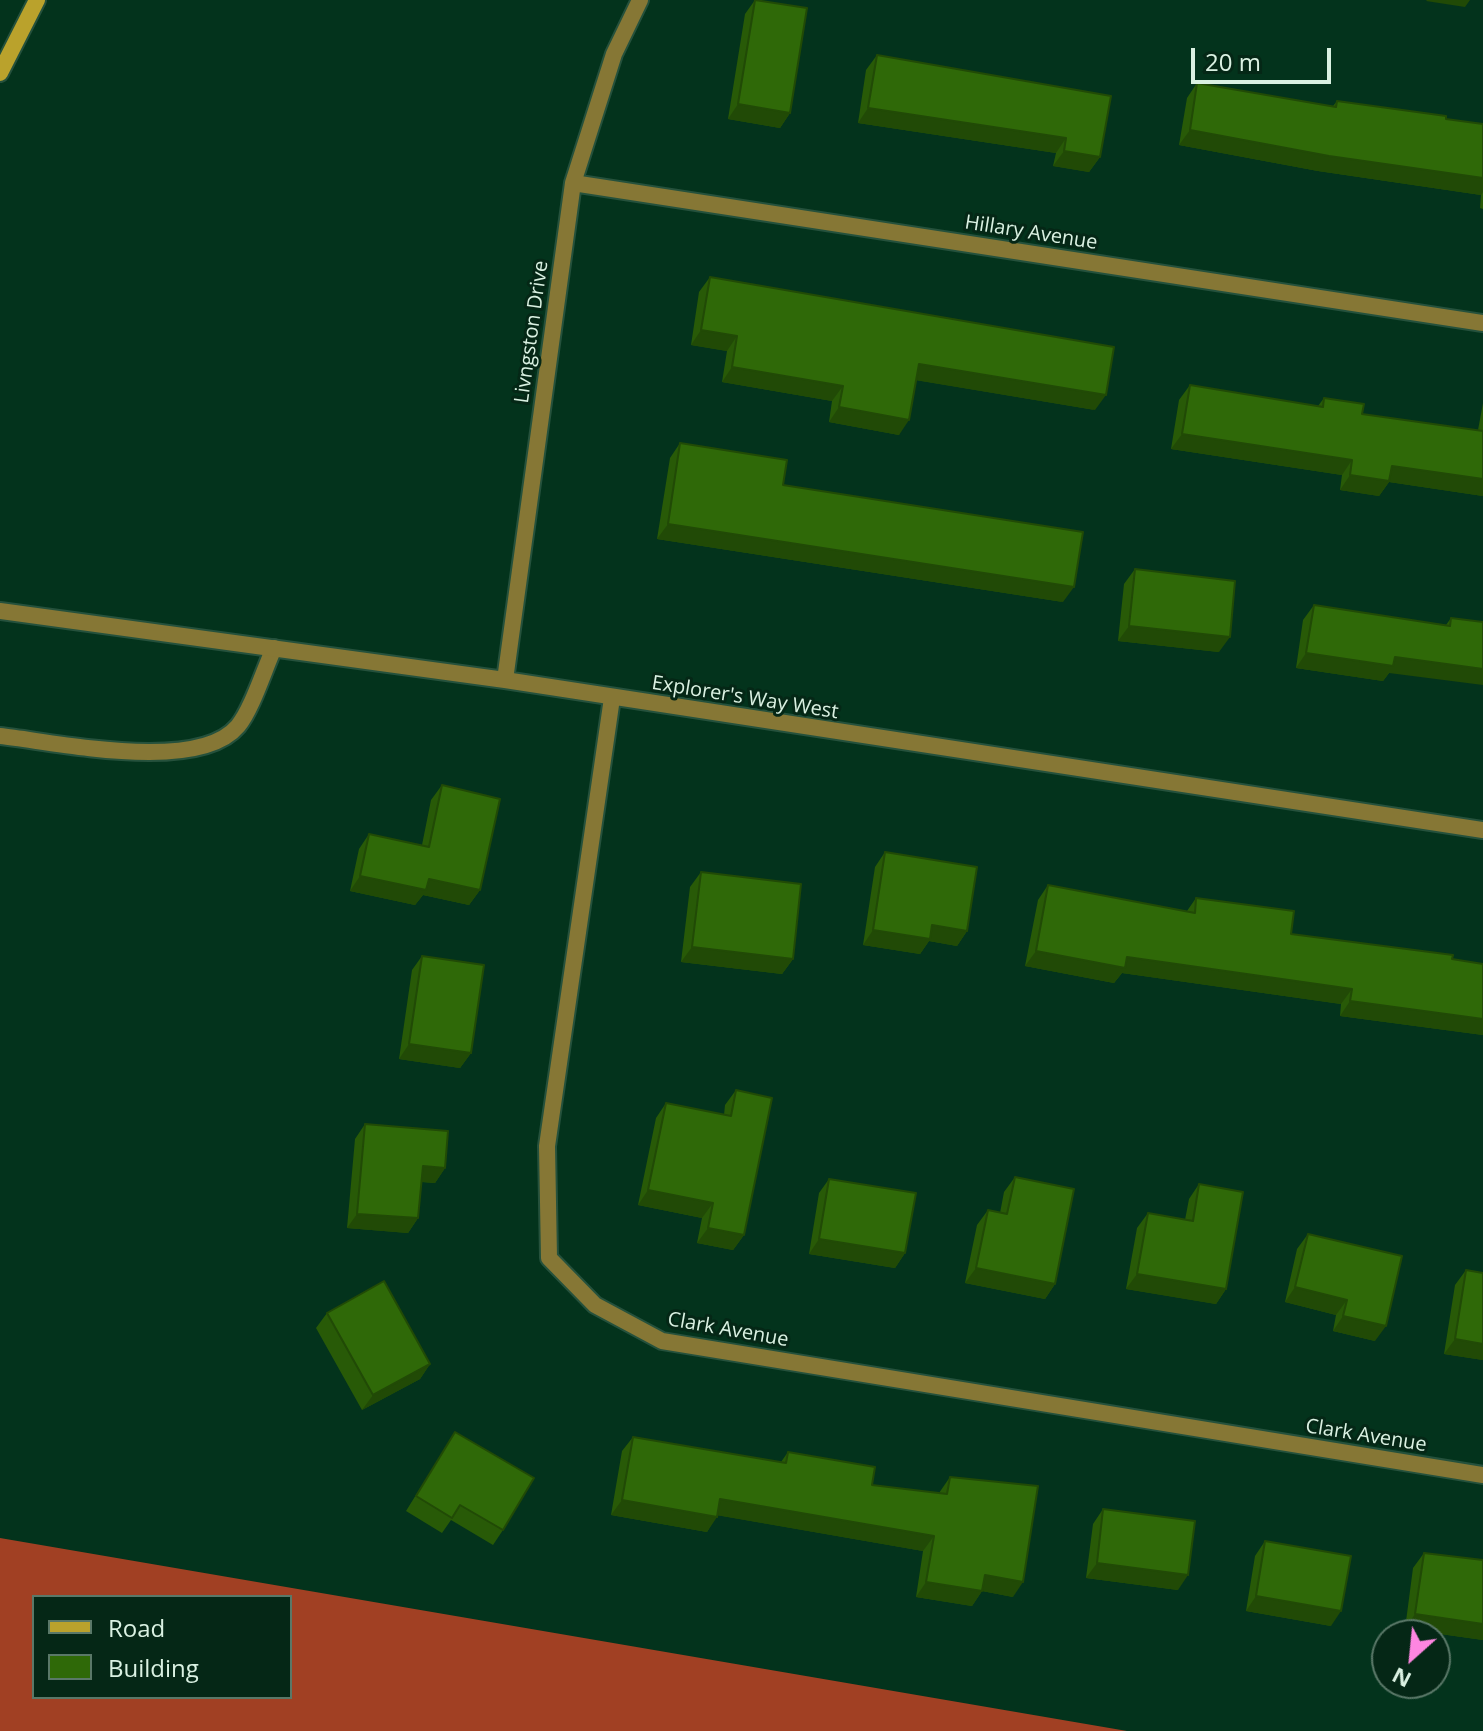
<!DOCTYPE html>
<style>
body{margin:0}
#map{position:relative;width:1483px;height:1731px;overflow:hidden;background:#03331c;font-family:"Open Sans",sans-serif}
canvas{display:block}
.legend{position:absolute;left:32px;top:1595px;width:260px;height:104px;box-sizing:border-box;background:#052716;border:2px solid #5a7868;margin:0;padding:10px 14px;list-style:none;font-size:24px;color:#daf1e2}
.legend li{display:flex;align-items:center;gap:16px;height:40px}
.legend b{width:40px;border:2px solid #5a7868}
.north{position:absolute;left:1371px;top:1619px;width:80px;height:80px;box-sizing:border-box;background:#052716;border:2px solid #5a7868;border-radius:50%;rotate:207deg;font-size:22px;font-weight:700;line-height:32px;text-align:center;color:#daf1e2}
.north::after{content:'';display:block;margin:auto;width:28px;height:36px;background:#fe86e1;clip-path:polygon(50% 0,100% 100%,50% 72%,0 100%)}
.scale{position:absolute;left:1191px;top:48px;width:140px;height:36px;box-sizing:border-box;border:4px solid #daf1e2;border-top:0;padding-left:10px;font-size:24px;line-height:28px;white-space:nowrap;color:#daf1e2;-webkit-text-stroke:6px #052716;paint-order:stroke}
</style>
<div id="map">
<canvas width="1483" height="1731"></canvas>
<ul class="legend">
<li><b style="height:10px;background:#baa22c"></b>Road</li>
<li><b style="height:22px;background:#2f6908"></b>Building</li>
</ul>
<div class="north">N</div>
<div class="scale">20 m</div>
</div>
<script>
const ctx = document.querySelector('canvas').getContext('2d');
ctx.lineJoin = 'round';
function paint(path, color) { ctx.fillStyle = color; ctx.fill(path, 'evenodd'); }
function strokePath(path, color, width, dash) { ctx.strokeStyle = color; ctx.lineWidth = width; ctx.lineCap = dash ? 'butt' : 'round'; ctx.setLineDash(dash || []); ctx.stroke(path); }
function label(font, color, halo, rows, align = 'center') {
  ctx.font = font + ' "Open Sans",sans-serif'; ctx.lineWidth = 6; ctx.setLineDash([]); ctx.textBaseline = 'middle'; ctx.strokeStyle = halo; ctx.fillStyle = color; for (const [text, x, y, turn = 0] of rows) {
    ctx.save(); ctx.translate(x, y); ctx.rotate((+turn || 0) * Math.PI / 180); ctx.textAlign = isNaN(turn) ? turn : align; if (halo) ctx.strokeText(text, 0, 0); ctx.fillText(text, 0, 0); ctx.restore();
  }
}
paint(new Path2D(`
 M0,1538L1127,1731H0ZM34,1597H290V1697H34Z`), '#a14023');
const service = new Path2D(`
 M0,736C56,742 198,774 238,726C252,709 264,670 274,648`);
const minor = new Path2D(`
 M573,183L1483,323
 M0,611L505,680L1483,830
 M505,680L573,183L614,54L640,0
 M612,698L547,1146L549,1258L595,1305L662,1341L1483,1475`);
const secondary = new Path2D(`
 M0,73L37,0`);
strokePath(service, '#25513c', 20);
strokePath(minor, '#25513c', 20);
strokePath(secondary, '#25513c', 20);
strokePath(service, '#867735', 16);
strokePath(minor, '#867735', 16);
strokePath(secondary, '#baa22c', 16);
paint(new Path2D(`
 M755,0L790,113L780,128L728,119L745,14Z
 M877,55L1111,96L1100,157L1089,172L1053,166L1056,153L858,123L866,70Z
 M1197,83L1333,106L1337,101L1446,119L1483,124V209L1480,208L1481,195L1318,171L1179,145L1187,98Z
 M710,277L1095,410L916,380L899,435L829,422L832,401L722,382L727,351L691,345L699,292Z
 M1190,385L1318,406L1324,398L1362,414L1478,430L1483,403V496L1389,482L1379,496L1340,490L1342,475L1171,449L1179,400Z
 M680,443L783,485L1063,602L657,539L670,458Z
 M1135,569L1219,652L1118,641L1124,584Z
 M1314,605L1446,625L1451,618L1483,622L1389,673L1383,681L1296,668L1303,620Z
 M442,785L480,890L469,905L423,895L415,905L350,891L359,849L369,834L422,845L431,800Z
 M885,852L967,931L957,946L929,941L920,954L863,945L875,867Z
 M701,872L793,959L782,974L681,962L690,887Z
 M1048,885L1187,911L1196,898L1291,934L1483,964V1035L1340,1016L1341,1004L1122,973L1114,983L1025,966L1038,900Z
 M422,956L471,1053L460,1068L399,1059L412,970Z
 M736,1090L744,1235L733,1250L697,1243L702,1218L638,1205L656,1118L666,1103L724,1115L725,1105Z
 M365,1124L445,1168L435,1183L421,1182L418,1218L408,1233L347,1228L355,1139Z
 M1015,1177L1055,1284L1045,1299L965,1283L977,1225L988,1210L1000,1213L1004,1192Z
 M829,1179L905,1253L895,1268L809,1254L819,1193Z
 M1199,1184L1226,1289L1216,1304L1126,1289L1137,1228L1148,1213L1185,1220L1189,1199Z
 M1308,1234L1375,1341L1333,1331L1336,1315L1285,1302L1297,1249Z
 M1466,1270L1483,1360L1444,1354L1455,1285Z
 M327,1313L430,1364L420,1379L362,1410L316,1328Z
 M455,1432L503,1530L493,1545L451,1520L442,1533L406,1511Z
 M633,1437L781,1462L788,1452L872,1485L939,1493L950,1477L1013,1597L982,1591L972,1606L916,1597L923,1551L717,1515L707,1532L611,1515L622,1451Z
 M1103,1509L1178,1590L1086,1578L1093,1524Z
 M1265,1541L1331,1626L1246,1611L1255,1556Z
 M1424,1553L1483,1560V1640L1405,1629L1413,1568Z`), '#285a07');
paint(new Path2D(`
 M1427,0H1470L1465,7L1426,1Z
 M738,104L790,113L780,128L728,119Z
 M868,108L1066,138L1056,153L858,123Z
 M1190,130L1483,178V192L1481,195L1318,171L1179,145Z
 M1064,151L1100,157L1089,172L1053,166Z
 M701,330L737,336L727,351L691,345Z
 M919,364L1106,395L1095,410L909,379Z
 M732,367L843,386L832,401L722,382Z
 M839,407L909,420L899,435L829,422Z
 M1182,434L1352,460L1342,475L1171,449Z
 M1392,466L1483,479V496L1389,482L1379,496L1340,490L1350,475Z
 M668,524L1074,587L1063,602L657,539Z
 M1129,626L1230,637L1219,652L1118,641Z
 M1306,653L1395,657L1483,669V685L1389,673L1383,681L1296,668Z
 M360,876L429,879L480,890L469,905L423,895L415,905L350,891Z
 M932,925L967,931L957,946L929,941L920,954L863,945L873,930Z
 M692,947L793,959L782,974L681,962Z
 M1036,951L1127,957L1352,989L1341,1004L1122,973L1114,983L1025,966Z
 M1350,1001L1483,1019V1035L1340,1016Z
 M409,1044L471,1053L460,1068L399,1059Z
 M423,1166L445,1168L435,1183L412,1181Z
 M648,1190L713,1203L702,1218L638,1205Z
 M357,1214L418,1218L408,1233L347,1228Z
 M708,1228L744,1235L733,1250L697,1243Z
 M819,1239L905,1253L895,1268L809,1254Z
 M976,1268L1055,1284L1045,1299L965,1283Z
 M1137,1274L1226,1289L1216,1304L1126,1289Z
 M1295,1287L1347,1300L1336,1315L1285,1302Z
 M1343,1316L1386,1326L1375,1341L1333,1331Z
 M1455,1339L1483,1344V1360L1444,1354Z
 M430,1364L420,1379L362,1410L373,1395Z
 M720,1499L934,1536L923,1551L710,1514Z
 M622,1500L717,1517L707,1532L611,1515Z
 M1097,1563L1188,1575L1178,1590L1086,1578Z
 M985,1575L1023,1582L1013,1597L982,1591L972,1606L916,1597L926,1582Z
 M1256,1596L1341,1611L1331,1626L1246,1611Z
 M1415,1614L1483,1624V1640L1405,1629Z`), '#214a06');
const building = new Path2D(`
 M755,0L807,8L790,113L738,104Z
 M877,55L1111,96L1100,157L1064,151L1066,138L868,108Z
 M1197,83L1336,107L1337,101L1446,116V119L1483,124V178L1329,156L1190,130Z
 M710,277L1114,347L1106,395L919,364L909,420L839,407L843,386L732,367L737,336L701,330Z
 M1190,385L1323,407L1324,398L1364,404L1362,414L1483,431V479L1392,466L1389,481L1350,475L1352,460L1182,434Z
 M680,443L787,460L783,485L1083,532L1074,587L668,524Z
 M1135,569L1235,581L1230,637L1129,626Z
 M1314,605L1450,626L1451,618L1483,622V669L1395,657L1393,666L1306,653Z
 M442,785L500,799L480,890L429,879L426,890L360,876L369,834L429,847Z
 M885,852L977,867L967,931L932,925L930,939L873,930Z
 M701,872L801,884L793,959L692,947Z
 M1048,885L1195,913L1196,898L1294,911L1291,934L1453,955L1452,959L1483,964V1019L1350,1001L1352,989L1127,957L1125,968L1036,951Z
 M422,956L484,965L471,1053L409,1044Z
 M736,1090L772,1098L744,1235L708,1228L713,1203L648,1190L666,1103L731,1116Z
 M365,1124L448,1131L445,1168L423,1166L418,1218L357,1214Z
 M1015,1177L1074,1189L1055,1284L976,1268L988,1210L1007,1214Z
 M829,1179L916,1193L905,1253L819,1239Z
 M1199,1184L1243,1192L1226,1289L1137,1274L1148,1213L1193,1221Z
 M1308,1234L1402,1256L1386,1326L1343,1316L1347,1300L1295,1287Z
 M1466,1270L1483,1273V1344L1455,1339Z
 M384,1281L430,1364L373,1395L327,1313Z
 M455,1432L534,1478L503,1530L460,1505L452,1518L416,1496Z
 M633,1437L786,1463L788,1452L875,1467L872,1485L947,1494L950,1477L1038,1486L1023,1582L985,1575L982,1591L926,1582L934,1536L720,1499L717,1517L622,1500Z
 M1103,1509L1195,1521L1188,1575L1097,1563Z
 M1265,1541L1351,1556L1341,1611L1256,1596Z
 M1424,1553L1483,1560V1624L1415,1614Z`);
paint(building, '#2f6908');
strokePath(building, '#214a06', 2);
label('20px', '#daf1e2', '#052716', [
 ["Hillary Avenue",1031,233,9],
 ["Livngston Drive",532,332,-82],
 ["Explorer's Way West",745,698,9],
 ["Clark Avenue",728,1330,10],
 ["Clark Avenue",1366,1436,9]
]);
</script>
